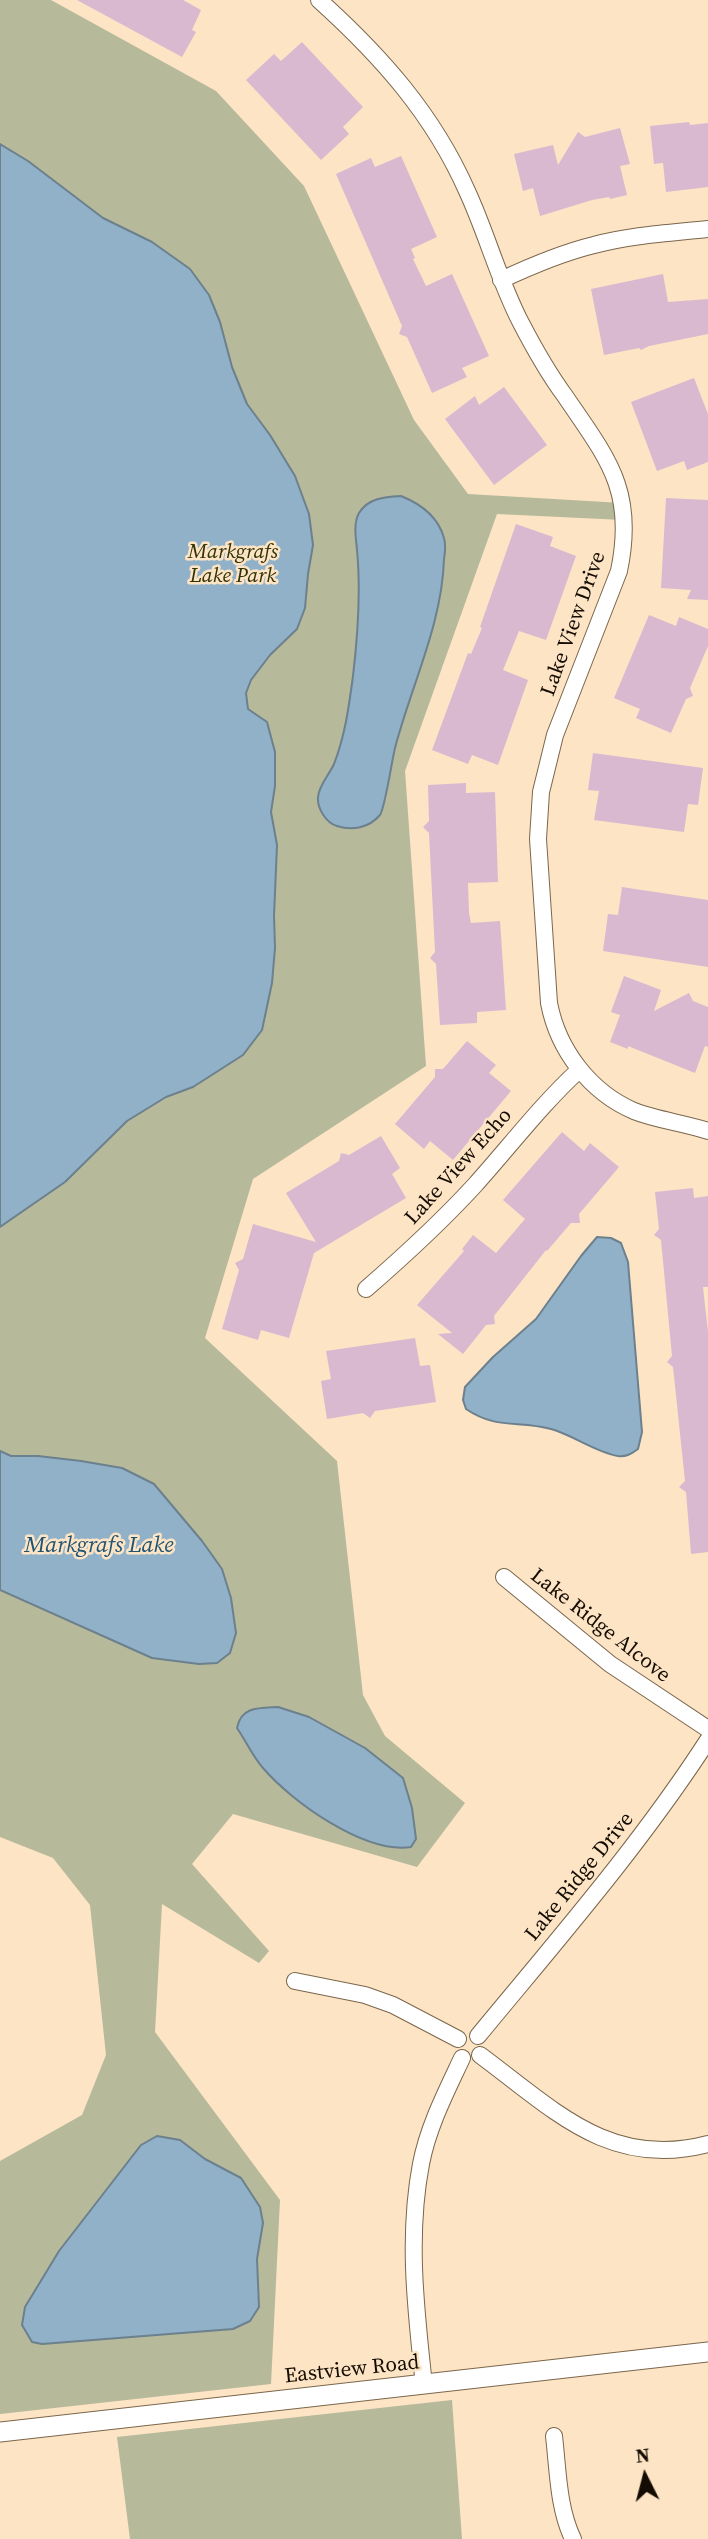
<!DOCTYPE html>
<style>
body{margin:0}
#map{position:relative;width:708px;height:2539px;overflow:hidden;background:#fce4c5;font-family:"Source Serif 4",serif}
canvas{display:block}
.north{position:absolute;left:610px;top:2441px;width:70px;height:70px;-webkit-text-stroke:5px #fce4c5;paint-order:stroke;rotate:354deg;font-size:19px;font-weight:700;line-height:28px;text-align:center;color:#140c03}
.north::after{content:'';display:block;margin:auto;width:24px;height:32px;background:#140c03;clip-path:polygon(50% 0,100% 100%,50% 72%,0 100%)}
</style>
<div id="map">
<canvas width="708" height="2539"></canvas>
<div class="north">N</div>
</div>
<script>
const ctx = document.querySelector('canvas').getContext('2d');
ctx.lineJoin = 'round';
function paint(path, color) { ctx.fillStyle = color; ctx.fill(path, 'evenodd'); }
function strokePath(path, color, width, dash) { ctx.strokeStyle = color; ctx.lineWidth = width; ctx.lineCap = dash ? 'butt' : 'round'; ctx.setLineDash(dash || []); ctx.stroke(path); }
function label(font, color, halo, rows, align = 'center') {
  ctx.font = font + ' "Source Serif 4",serif'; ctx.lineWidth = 5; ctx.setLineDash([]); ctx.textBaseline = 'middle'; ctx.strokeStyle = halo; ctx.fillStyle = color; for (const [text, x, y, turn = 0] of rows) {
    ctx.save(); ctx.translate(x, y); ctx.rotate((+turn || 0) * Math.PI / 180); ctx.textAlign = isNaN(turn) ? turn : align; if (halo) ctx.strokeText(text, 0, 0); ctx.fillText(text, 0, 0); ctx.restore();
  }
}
paint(new Path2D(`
 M0,0H51L216,91L304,186L414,420L468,494L622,503L623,520L497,514L405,771L426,1066L253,1179L205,1338L337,1461L363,1695L385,1736L465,1803L417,1867L233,1814L192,1864L269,1951L259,1963L162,1904L155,2032L280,2200L271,2384L0,2414V2161L82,2115L106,2055L90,1905L53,1858L0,1837Z
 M452,2400L462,2539H130L117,2437Z`), '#b6b99a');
const water = new Path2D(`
 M0,144L28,161L103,218L152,242L190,269L209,295L220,322L232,367L247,404L270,435L295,476L309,514L313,545L308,574L305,608L297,629L270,655L251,680L246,693L248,709L267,722L275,752V786L271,812L277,845L274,916L275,948L272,983L262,1030L243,1055L193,1087L166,1097L127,1121L65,1182L0,1227Z
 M401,496C421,504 438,516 444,538C446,545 445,553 444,559C442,625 411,686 395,748C392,760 385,808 380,815C369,828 352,831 337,826C326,823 317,808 318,797C319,785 329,775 334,764C345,736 349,706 353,676C358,634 361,592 357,550C356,538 353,524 359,513C368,498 385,497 401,496Z
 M597,1237L611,1238L621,1243L628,1262L642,1432L638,1449C631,1454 626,1457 618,1456C595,1452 573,1435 551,1429C518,1420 497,1430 466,1409L463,1400L465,1387L493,1357L536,1319L581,1256Z
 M0,1451L11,1456H38L81,1461L122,1468L154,1484L202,1541L222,1569L231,1598L236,1633L230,1653L217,1663L199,1664L152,1658L0,1590Z
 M278,1707L309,1717L365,1748L403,1778L412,1808L416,1839L411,1847C365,1854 292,1802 263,1768C253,1757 246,1741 237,1728C241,1706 260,1708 278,1707Z
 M157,2136L180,2140L205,2159L241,2178L260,2207L263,2223L257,2259L259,2307L250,2321L233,2329L42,2344L32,2342L22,2325L25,2307L59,2251L141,2145Z`);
paint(water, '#91b1c8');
strokePath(water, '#6c808d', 2);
paint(new Path2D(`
 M77,0H183L201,10L192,30L196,32L182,57Z
 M302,42L363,107L343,127L349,134L321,160L246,80L274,54L281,61Z
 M689,122L690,125L708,123V187L666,192L663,163L654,164L650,126Z
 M620,128L630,164L620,166L627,195L610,199L609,197L592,200L540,216L533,188L523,191L514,154L553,145L558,165L578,132L585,137Z
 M401,156L437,237L411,249L415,258L413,259L426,286L452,274L489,356L462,368L467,377L432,393L407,337L399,334L402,326L336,174L371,158L375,167Z
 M663,274L668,302L708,299V334L649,346L641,350L639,348L604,355L591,289Z
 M694,378L708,414V462L687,470L684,461L657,471L631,402Z
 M504,387L547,445L494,485L445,419L475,396L479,405Z
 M666,498L708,500V600L687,599L691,590L661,588Z
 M516,524L553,537L550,546L576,556L546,640L519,631L503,670L528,680L498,765L472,755L468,764L432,750L468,653L471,654L482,628L480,627Z
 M649,615L676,626L679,617L708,629V646L690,688L693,696L686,699L671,733L636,718L640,709L614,698Z
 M593,753L703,768L698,805L688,804L684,832L594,820L599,791L588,790Z
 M466,783V793L495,792L498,882L468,883L469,913L471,923L500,921L506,1010L477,1012V1023L440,1025L436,964L430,958L435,952L429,833L423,827L429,821L428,785Z
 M622,887L708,900V967L603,951L608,914L618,915Z
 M624,976L661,990L654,1011L689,993L693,1001L708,1007V1047L705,1046L695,1073L628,1046V1049L610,1042L620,1015L611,1012Z
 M467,1041L496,1065L489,1073L511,1091L453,1160L430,1141L424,1149L395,1124L435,1077V1069H443Z
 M562,1132L584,1151L590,1143L619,1167L579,1214L580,1223H571L547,1251L546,1250L494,1316L495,1324L486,1325L463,1354L438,1334L452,1333L417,1305L464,1251L462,1249L473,1235L496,1253L525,1219L503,1200Z
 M381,1136L400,1168L392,1174L406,1198L314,1253L289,1338L261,1330L258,1340L222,1329L239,1270L235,1263L243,1259L253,1224L316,1242L286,1193L339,1161L341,1153L349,1155Z
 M693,1188L694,1198L708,1196V1287H703L708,1332V1552L691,1554L686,1492L679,1487L685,1481L673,1367L667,1362L672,1356L661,1240L654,1235L659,1229L655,1192Z
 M415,1338L420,1366L430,1365L436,1402L375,1411L370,1418L363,1413L327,1419L321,1381L331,1379L326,1351Z`), '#d9b9d0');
const minor = new Path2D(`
 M319,0C381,56 433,114 467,191C487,234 499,281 521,323C534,348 548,373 565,396C607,458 636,490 619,571L555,735L541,792L538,839L549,1003C558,1050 590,1092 634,1111C657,1120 684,1123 708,1131
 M501,280C531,266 561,253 594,245C631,235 670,233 708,229
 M366,1289C404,1256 441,1222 475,1185C510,1146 541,1105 579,1070
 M504,1577L610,1664L708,1729
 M295,1981L365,1995L393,2005L458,2039
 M478,2036C558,1939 640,1845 708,1740
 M480,2055C553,2109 610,2170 708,2144
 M424,2385C416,2311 407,2237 421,2164C428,2127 446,2092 462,2058
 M554,2436C558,2470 558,2508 573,2539`);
const tertiary = new Path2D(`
 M0,2432L708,2352`);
strokePath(minor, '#7b664b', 18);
strokePath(tertiary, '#7b664b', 21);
strokePath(minor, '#fff', 16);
strokePath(tertiary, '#fff', 19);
label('italic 21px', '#313306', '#fce4c5', [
 ["Markgrafs",233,553],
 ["Lake Park",233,577]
]);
label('21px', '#140c03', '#fce4c5', [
 ["Lake View Drive",574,624,-70],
 ["Lake View Echo",459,1167,-48],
 ["Lake Ridge Alcove",600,1626,38],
 ["Lake Ridge Drive",580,1877,-51],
 ["Eastview Road",352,2370,-6]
]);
label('italic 23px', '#1d5475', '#fce4c5', [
 ["Markgrafs Lake",99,1546]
]);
</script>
